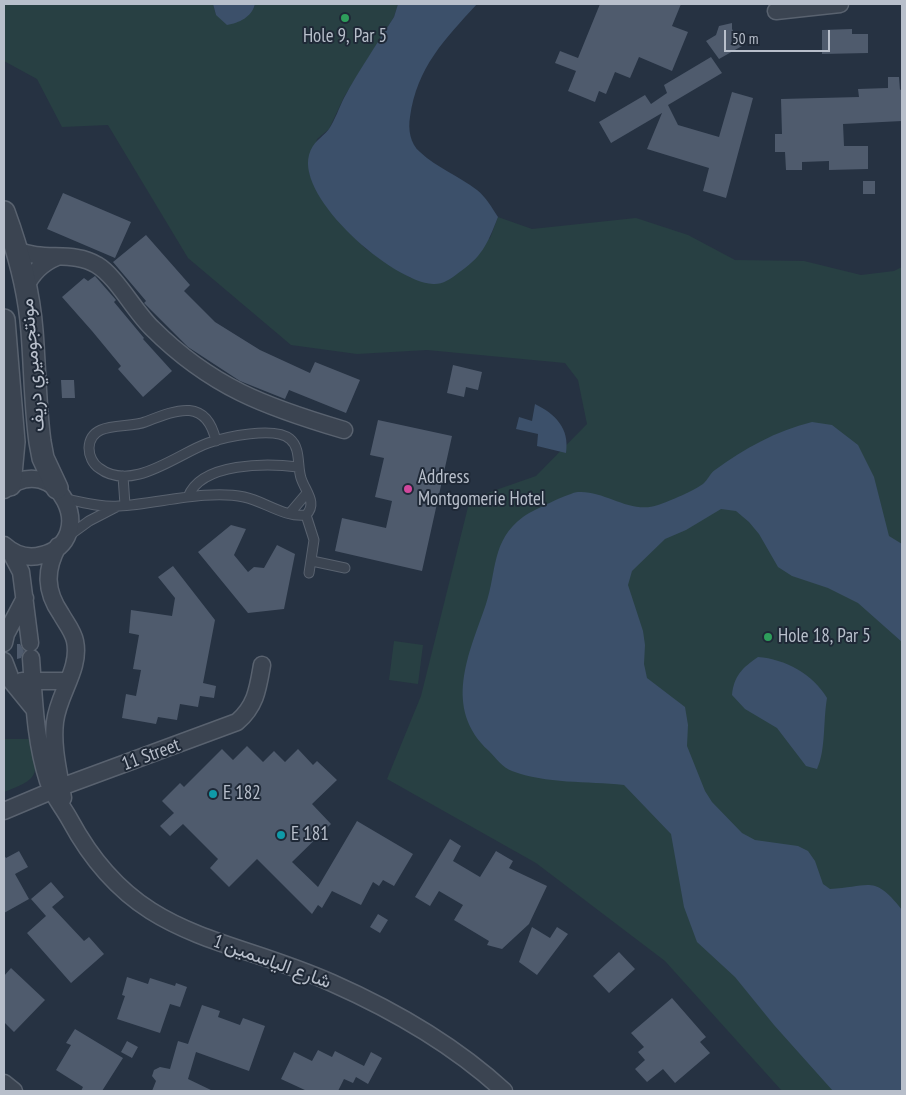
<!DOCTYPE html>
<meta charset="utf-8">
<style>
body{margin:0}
#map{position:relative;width:906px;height:1095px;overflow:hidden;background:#263242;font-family:"PT Sans Narrow",sans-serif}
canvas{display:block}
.frame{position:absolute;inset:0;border:5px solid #b8bfcb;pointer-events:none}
.scale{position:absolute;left:724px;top:30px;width:106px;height:22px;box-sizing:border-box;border:2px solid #b8bfcb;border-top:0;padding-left:6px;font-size:15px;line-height:18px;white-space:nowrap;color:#b8bfcb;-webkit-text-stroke:4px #1f2937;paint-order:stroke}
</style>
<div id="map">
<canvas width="906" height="1095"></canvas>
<div class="frame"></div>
<div class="scale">50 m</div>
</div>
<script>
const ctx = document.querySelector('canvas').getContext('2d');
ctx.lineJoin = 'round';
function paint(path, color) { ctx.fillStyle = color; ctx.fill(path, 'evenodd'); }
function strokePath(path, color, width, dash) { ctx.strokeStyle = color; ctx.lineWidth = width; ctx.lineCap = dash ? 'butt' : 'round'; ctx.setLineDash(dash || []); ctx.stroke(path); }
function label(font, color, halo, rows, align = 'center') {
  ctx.font = font + ' "PT Sans Narrow",Vazirmatn,sans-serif'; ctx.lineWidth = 4; ctx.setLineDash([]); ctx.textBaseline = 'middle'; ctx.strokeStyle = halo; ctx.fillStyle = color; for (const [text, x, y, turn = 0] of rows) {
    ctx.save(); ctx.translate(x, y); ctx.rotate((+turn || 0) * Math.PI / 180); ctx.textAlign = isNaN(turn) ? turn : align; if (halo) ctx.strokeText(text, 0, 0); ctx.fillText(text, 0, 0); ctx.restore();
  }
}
paint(new Path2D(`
 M4,4H213L216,15L254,8L255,4H398L394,17L344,97L329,129L317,139L309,173L334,216L366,249L411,278L490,238L498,217L532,229L636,218L688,235L735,260L804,261L861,275L894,271L902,267V1091H782L665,961L536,863L387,779L421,696L470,499L536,476L587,424L578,380L565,363L427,350L357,354L291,345L188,258L108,125L62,127L37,79L4,61Z
 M394,641L423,645L418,684L389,680Z
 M4,739H31C40,776 38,779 4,792Z`), '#284043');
paint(new Path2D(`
 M213,4H255C252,17 239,23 227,25L216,15Z
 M398,4H477C445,39 417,67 410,117C408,129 410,144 420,152C437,168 459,176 477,190C486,197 492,208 498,217C487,245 482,257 457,274C451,279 441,285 433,284C393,282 297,199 309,155C313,141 321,139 329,129C335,120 339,108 344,98C359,70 377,44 394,17Z
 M535,404C555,414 570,428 566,453L537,446L538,434L516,429L519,417L532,421Z
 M812,422L832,425L858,445L874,477L889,536L902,544V642L858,603L828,588L792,576L778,567L759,534L749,522L736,511L721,509L686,530L665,539L632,571L628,585L643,631L645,645L644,664L647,678L685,707L688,725L687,746L705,791L712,802L742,833L755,840L798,846L808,851L815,861L823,884L830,889C870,887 874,874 902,910V1091H833L774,1025L735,977L697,942L684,907L671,834L624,785C587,781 546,784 512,771C503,768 495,757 489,751C442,708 469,654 486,604C497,571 491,541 523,517C529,512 571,492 578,492C605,490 631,515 658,505C670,501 693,491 703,484C708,480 710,473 715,470C745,448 776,431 812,422Z
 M758,657C785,659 813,674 827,698C823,721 826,750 817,769L806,766L777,728L745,709L732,695C734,676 742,668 758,657Z`), '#3c506a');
paint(new Path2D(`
 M600,4H681L672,26L688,32L672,71L639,57L630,78L615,72L606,94L599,91L595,102L568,91L576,71L555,63L560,51L578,58Z
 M732,23V29L742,46L719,59L706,41L716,35L719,26Z
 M852,29V34H868V53L822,54V30Z
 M711,57L722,73L668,105L678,125L719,137L732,92L753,98L726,198L703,191L709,168L647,149L662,113L611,143L599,122L645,95L651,104L667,93L664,85Z
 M888,77H899L900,90L902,89V121L843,124L844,146H868V169L829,170V161L802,162V170H786L785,152H775V134H782L781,99L859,97L858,89L888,88Z
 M863,181H875V194H863Z
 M63,193L131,222L115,258L47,229Z
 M146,235L190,285L184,291L215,322L260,350L310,373L315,362L360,380L346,413L289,390L285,399L240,381L188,347L144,303L146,301L113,262Z
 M95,276L116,300L114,302L144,338L143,339L172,371L143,397L118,369L121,366L92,331L62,297L84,278L88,281Z
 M453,365L482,372L478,390L466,387L464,397L447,393Z
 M61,380H74L75,398H62Z
 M378,420L452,436L422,571L335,551L342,518L386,528L392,501L375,497L384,458L370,455Z
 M231,525L246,529L234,555L248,572L254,567L264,568L277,545L295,554L284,609L248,613L198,552Z
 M173,566L215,620L203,683L216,686L214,698L200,696L198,707L180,704L177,720L158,717L156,724L122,718L126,694L136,696L141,670L133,669L139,635L129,633L131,610L172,616L175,598L158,577Z
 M17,644H20L24,651L21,658L17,659Z
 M247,746L263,762L274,751L285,762L298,749L313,765L317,761L337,780L312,804L331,824L292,862L318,887L357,821L413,854L394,886L383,880L379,886L373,882L361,905L332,891L322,908L318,905L312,914L257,859L229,887L210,868L218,859L183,824L170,836L160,826L174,813L162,801L180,783L184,787L222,749L233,760Z
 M450,839L461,846L453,861L480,877L496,851L513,861L509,868L547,886L529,924L502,949L487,945L489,941L454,920L463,905L439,891L430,906L415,897Z
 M19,851L28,867L15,874L29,899L4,913V855L6,858Z
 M51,882L64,897L52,907L84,941L89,937L104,954L71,983L27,933L46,916L31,899Z
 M378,914L388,920L380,933L370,927Z
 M532,927L550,938L557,927L568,934L537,975L519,962Z
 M619,952L635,969L609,993L593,976Z
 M11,968L45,1000L14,1032L4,1022V976Z
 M127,977L148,984L150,978L175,986L176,983L187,987L180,1007L170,1004L160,1033L117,1019L125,996L122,995Z
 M672,998L706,1037L700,1042L710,1053L675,1083L663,1069L647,1082L635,1069L645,1060L638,1052L644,1047L631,1033Z
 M202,1005L220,1011L218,1017L240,1025L243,1018L265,1026L249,1071L196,1052L188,1079L213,1091H152L156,1081L152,1076L154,1070L160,1067L170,1069L178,1041L188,1044Z
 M75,1029L123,1058L102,1091H81L83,1087L56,1070L71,1045L66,1043Z
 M127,1041L138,1047L132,1058L121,1052Z
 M318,1050L332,1057L335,1051L364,1066L371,1052L382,1058L368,1084L356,1077L353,1083L344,1079L338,1091H307L281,1079L294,1052L312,1061Z`), '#4f5b6d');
const service = new Path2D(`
 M123,476L125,505
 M188,497C201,462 268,463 298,467
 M66,499C82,502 101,508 119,506C157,504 207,489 244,497C264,501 285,518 306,515C318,503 305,491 301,478C297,466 301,448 290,439C275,426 225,437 208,443C177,454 132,493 99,468C93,464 89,456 89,448C90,420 127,429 145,422C176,410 206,397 216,441
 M290,513L307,493
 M306,515L314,540L309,573
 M67,537L89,521L116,507
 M312,561L345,568`);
const minor = new Path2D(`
 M776,11L840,4
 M17,250C43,262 73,250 97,265C116,276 135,312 152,328C211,387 266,407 344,430
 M25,288C32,273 42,263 57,257
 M4,490C57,447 101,540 42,555C28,559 15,555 4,545
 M58,546C45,570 45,591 61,614C66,623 73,631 75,641C81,669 58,694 55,722C52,747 59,773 63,798
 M10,551L21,572L30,643
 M4,643L6,634L25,598
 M31,658C34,699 35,741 48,781C53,796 63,807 70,820C135,941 222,934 332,983C393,1010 454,1045 504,1091
 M4,661L12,682L34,709
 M22,681H68
 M4,811L61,787L237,722C256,706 258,688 262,665
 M4,1083L14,1091`);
const tertiary = new Path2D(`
 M4,212C18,250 29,291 32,331C35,368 35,405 40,442L43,458L57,488
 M4,320L14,442L10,485`);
strokePath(service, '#59626f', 11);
strokePath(minor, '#59626f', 19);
strokePath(tertiary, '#59626f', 24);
strokePath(service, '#3b4451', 9);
strokePath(minor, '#3b4451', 16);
strokePath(tertiary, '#3b4451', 21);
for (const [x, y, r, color] of [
 [345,18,5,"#2e9e5b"],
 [408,489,5,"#d1479c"],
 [768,637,5,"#2e9e5b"],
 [213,794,5,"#0f9aa8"],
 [281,835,5,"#0f9aa8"]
]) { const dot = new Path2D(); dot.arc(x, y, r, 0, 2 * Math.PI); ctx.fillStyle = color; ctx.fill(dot); strokePath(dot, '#1f2937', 2); }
label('19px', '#b8bfcb', '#1f2937', [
 ["Hole 9, Par 5",345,37,"center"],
 ["Address",418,478],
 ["Montgomerie Hotel",418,500],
 ["Hole 18, Par 5",778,637],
 ["E 182",223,794],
 ["E 181",291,835]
], 'left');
label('19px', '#b8bfcb', '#1f2937', [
 ["مونتجوميري دريف",33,365,-95],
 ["11 Street",151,755,-20],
 ["شارع الياسمين 1",272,962,20]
]);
</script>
